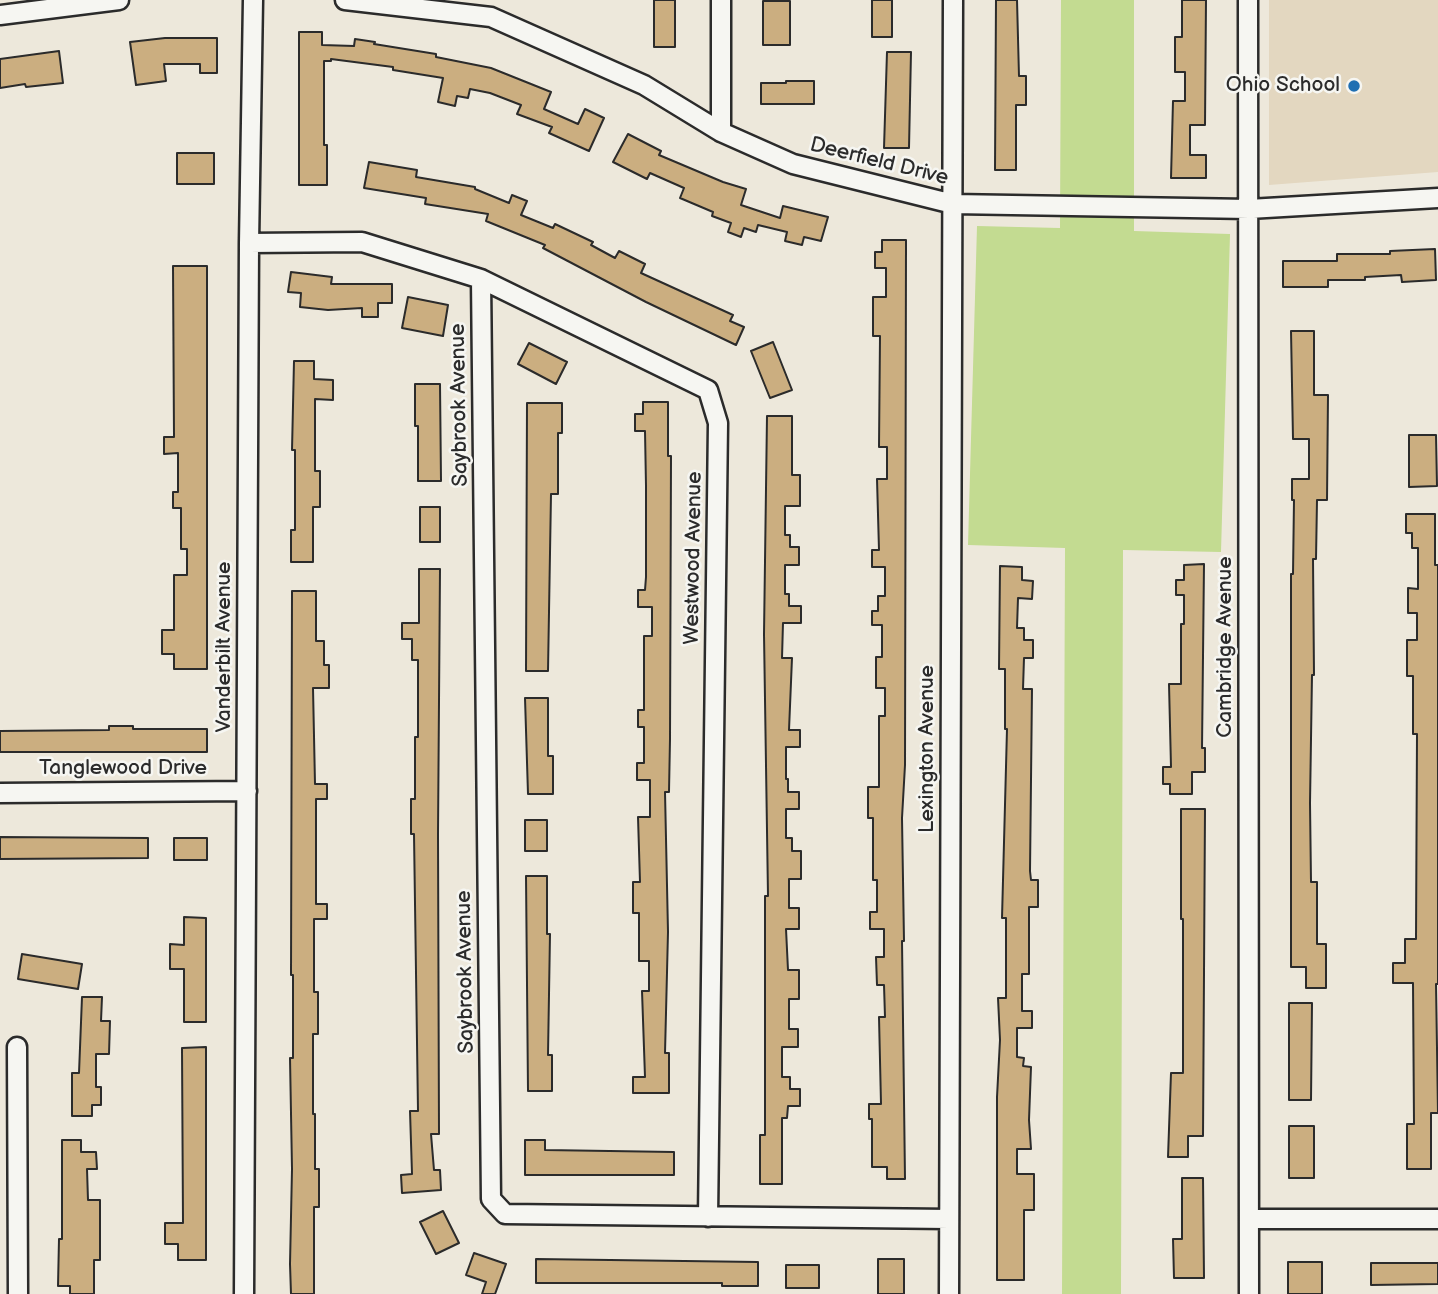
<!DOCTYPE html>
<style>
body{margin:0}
canvas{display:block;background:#ede8db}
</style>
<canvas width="1438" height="1294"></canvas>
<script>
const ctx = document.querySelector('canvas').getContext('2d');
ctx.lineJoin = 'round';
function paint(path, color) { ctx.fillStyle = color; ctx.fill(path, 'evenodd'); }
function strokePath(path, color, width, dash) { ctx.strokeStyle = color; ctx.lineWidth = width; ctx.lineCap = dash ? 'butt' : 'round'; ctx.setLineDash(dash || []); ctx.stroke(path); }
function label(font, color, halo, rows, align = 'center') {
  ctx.font = font + ' "Balsamiq Sans",sans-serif'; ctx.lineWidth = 5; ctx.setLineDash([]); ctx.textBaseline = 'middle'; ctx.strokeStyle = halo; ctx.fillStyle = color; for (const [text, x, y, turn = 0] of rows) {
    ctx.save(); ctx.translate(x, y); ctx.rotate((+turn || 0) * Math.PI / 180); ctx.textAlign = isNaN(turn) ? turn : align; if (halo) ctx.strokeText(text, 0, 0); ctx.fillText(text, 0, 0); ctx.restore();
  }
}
paint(new Path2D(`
 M1269,0H1438V172L1269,185Z`), '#e3d7c0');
paint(new Path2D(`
 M1061,0H1134V231L1230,234L1221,552L1123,550L1121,1294H1062L1065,548L968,545L977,226L1060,228Z`), '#c3db91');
const building = new Path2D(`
 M654,0H675V47H654Z
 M872,0H892V37H872Z
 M996,0H1017L1019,76H1026V105H1016V170H995Z
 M1182,0H1206L1205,125H1190V155H1206V178H1171L1173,101H1185V72H1175V37H1182Z
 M763,1H790V45H763Z
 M299,32H322V45L354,46L355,39L375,42L374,44L436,54V57L491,68L551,92L544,109L578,124L585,109L604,118L589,151L549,133L552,127L517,114L521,105L490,93L470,89L468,98L457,96L455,106L438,102L443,78L393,70V67L331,59V61H324V145H327V185H299Z
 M165,38H217V73H200V64H164L166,81L136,85L130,42Z
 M59,51L63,83L26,87L25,84L0,88V59Z
 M887,52H911L909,148H884Z
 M786,81H814V104H761V83H786Z
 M628,134L661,151L659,155L723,182L746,189L741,205L780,218L783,206L828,217L821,241L804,237L802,245L785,241L787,232L758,225L756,232L744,228L741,237L728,232L731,223L712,216L713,212L680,198L684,188L650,173L647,179L613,162Z
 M177,153H214V184H177Z
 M369,162L417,170L416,177L475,187V189L509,203L512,195L527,201L521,215L553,228L555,224L593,242L591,245L615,258L619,251L645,264L641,273L733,315L730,321L744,327L736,345L646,302L543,248L545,245L486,221L488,214L425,204L426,198L364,188Z
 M882,240H906L905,765L902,818L904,941H902L905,1179H887V1167H872V1119H869V1104H881L879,1017H885L884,985H877L876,957H884V929H870V912H877V880H873V818H868V787H879V716H885V688H876V657H882V625H872V611H878V596H885V567H872V550H879L877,479H887V447H879L880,336H873V297H886V268H875V252H882Z
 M1435,249L1436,280L1402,282L1401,275L1365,277V280H1328V287H1283V261H1337V254H1390V251Z
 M173,266H207V669H174V654H162V630H174V575H187V549H181V508H173V492H178V453L164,454V437H174Z
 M291,272L332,277L331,284H392V303H378V317H362V308L328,310L300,307L301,293L288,292Z
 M408,297L448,305L443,336L402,328Z
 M1291,331H1314V395H1328L1327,500H1317L1316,559H1313L1314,675H1312L1310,803L1311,882H1317V944H1326V988H1306V967H1291V574H1293L1294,500H1292V479H1309V439H1293Z
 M773,342L792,390L770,398L751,351Z
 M529,343L567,362L556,384L518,364Z
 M294,361H314V379L333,380V400L315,399V471H320V507H313V562H291V530H295V450H292Z
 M415,384H440L441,481H418V426H415Z
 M643,402H668V456H671L670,739L669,792H665L668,932L665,1053H669V1093H633V1077H645L642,991H649V961H639V913H633V882H640L638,817H650V780H637V763H644V727H638V710H644V636H652V607H638V590H645L646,577V486L645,431H635V414H643Z
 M527,403H562V433H558V494H551L548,671H526Z
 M767,416H792V475H800V506H785V535H790V547H799V565H785V594H789V606H801V623H783L782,658H792L789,730H800V747H786V779H788V792H799V809H786V838H792V851H801V879H789V908H799V929H786L788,970H799V999H789V1029H798V1047H782V1077H790V1089H800V1106H788L787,1118H782V1184H760V1135H765V896H768L764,634Z
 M1409,435H1436L1437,486L1409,487Z
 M420,507H440V542H420Z
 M1406,514H1435V565H1438V984H1436L1438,1113H1431V1169H1407V1124H1414L1413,983H1393V963H1405V939H1416L1417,734H1413V676H1407V640H1417V613H1408V588L1418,589V548H1412V533H1406Z
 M1204,564L1202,748H1205V772H1192V794H1170V784H1163V767H1171L1169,684H1181V624H1184V595H1176V580H1184V565Z
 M1000,566L1022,567V580L1033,581L1032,599L1018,598L1017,628H1024V640H1033V658H1024L1023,689H1032L1030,871L1031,880H1038V907H1029V974H1022V1011H1032V1028H1017V1057L1024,1058L1023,1066L1031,1067L1029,1120L1031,1149H1017V1174H1034V1210H1024V1280H997V1097L1000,1040L998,998H1006V918H1002L1007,729H1005V669H999Z
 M419,569H440L438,834L439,1134H431L434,1170H440L441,1190L402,1193L401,1175L412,1174L410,1111H418L414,834H411V799H415V737H418V660H412V639H402V623H419Z
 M292,591H316V641H324V665H329V688H313L315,784H327V799H316V904H327V919H314V992H318V1034H313V1114H315V1169H319V1207H314V1294H291L290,1264L292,1169L290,1058H293V975H291Z
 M525,698H548V756H553V794H528Z
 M109,726H133V729H207V752H0V731L109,730Z
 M1181,809H1205L1203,1136H1188V1157H1168L1171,1073H1183V919H1181Z
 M525,820H547V851H525Z
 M0,837L148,838V858L0,859Z
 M174,838H207V860H174Z
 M526,876H547V934H550L548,1055H552V1091H528Z
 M184,917L206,918V1022H184V969H170V944L184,945Z
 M22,954L82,964L78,989L18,979Z
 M82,997H102L101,1021H110L109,1054H96V1087H101V1105H92V1116H72V1073H79Z
 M1289,1003H1312L1311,1100H1289Z
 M206,1047V1260H178V1244H165V1223H183L182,1048Z
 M1289,1126H1314V1178H1289Z
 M62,1140H81V1152H96L97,1169H87L88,1200H100V1260H94V1294H70V1286H58L59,1239H62Z
 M525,1140H545V1150L674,1152V1175H525Z
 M1182,1178H1203L1204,1278H1174L1173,1239H1182Z
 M443,1211L459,1243L436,1254L420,1222Z
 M474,1253L506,1264L495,1294H482L486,1282L466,1275Z
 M536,1259L758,1262V1286H722V1283H536Z
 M878,1259H904V1294H878Z
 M1288,1262H1322V1294H1288Z
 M1371,1263H1438V1284L1371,1285Z
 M786,1265H819V1288H786Z`);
paint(building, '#cbae80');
strokePath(building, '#2b2b2b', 2);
const street = new Path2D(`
 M345,0L491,17L644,85L721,132L793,164L953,204L1249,209L1438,198
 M1248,0L1249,1294
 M0,15L119,0
 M721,132V0
 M249,243L362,242L481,279L708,390L718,423L708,1217
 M481,279L491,1199L505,1214L949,1219
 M0,793L247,791
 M17,1047L18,1294
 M1249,1219H1438
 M244,1294L249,243L253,0
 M949,1294L953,0`);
strokePath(street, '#2b2b2b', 23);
strokePath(street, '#f6f6f2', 18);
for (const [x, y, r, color] of [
 [1354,86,7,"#1f6fb2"]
]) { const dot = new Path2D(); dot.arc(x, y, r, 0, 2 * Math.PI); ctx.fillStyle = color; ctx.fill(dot); strokePath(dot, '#f6f6f2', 2.5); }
label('21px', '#2b2b2b', '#f6f6f2', [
 ["Ohio School",1340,86]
], 'right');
label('21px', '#2b2b2b', '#f6f6f2', [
 ["Deerfield Drive",879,162,14],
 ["Saybrook Avenue",460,405,-91],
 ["Westwood Avenue",694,558,-89],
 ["Vanderbilt Avenue",225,647,-90],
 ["Cambridge Avenue",1226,647,-90],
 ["Lexington Avenue",928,749,-90],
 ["Tanglewood Drive",123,769],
 ["Saybrook Avenue",466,972,-91]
]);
</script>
